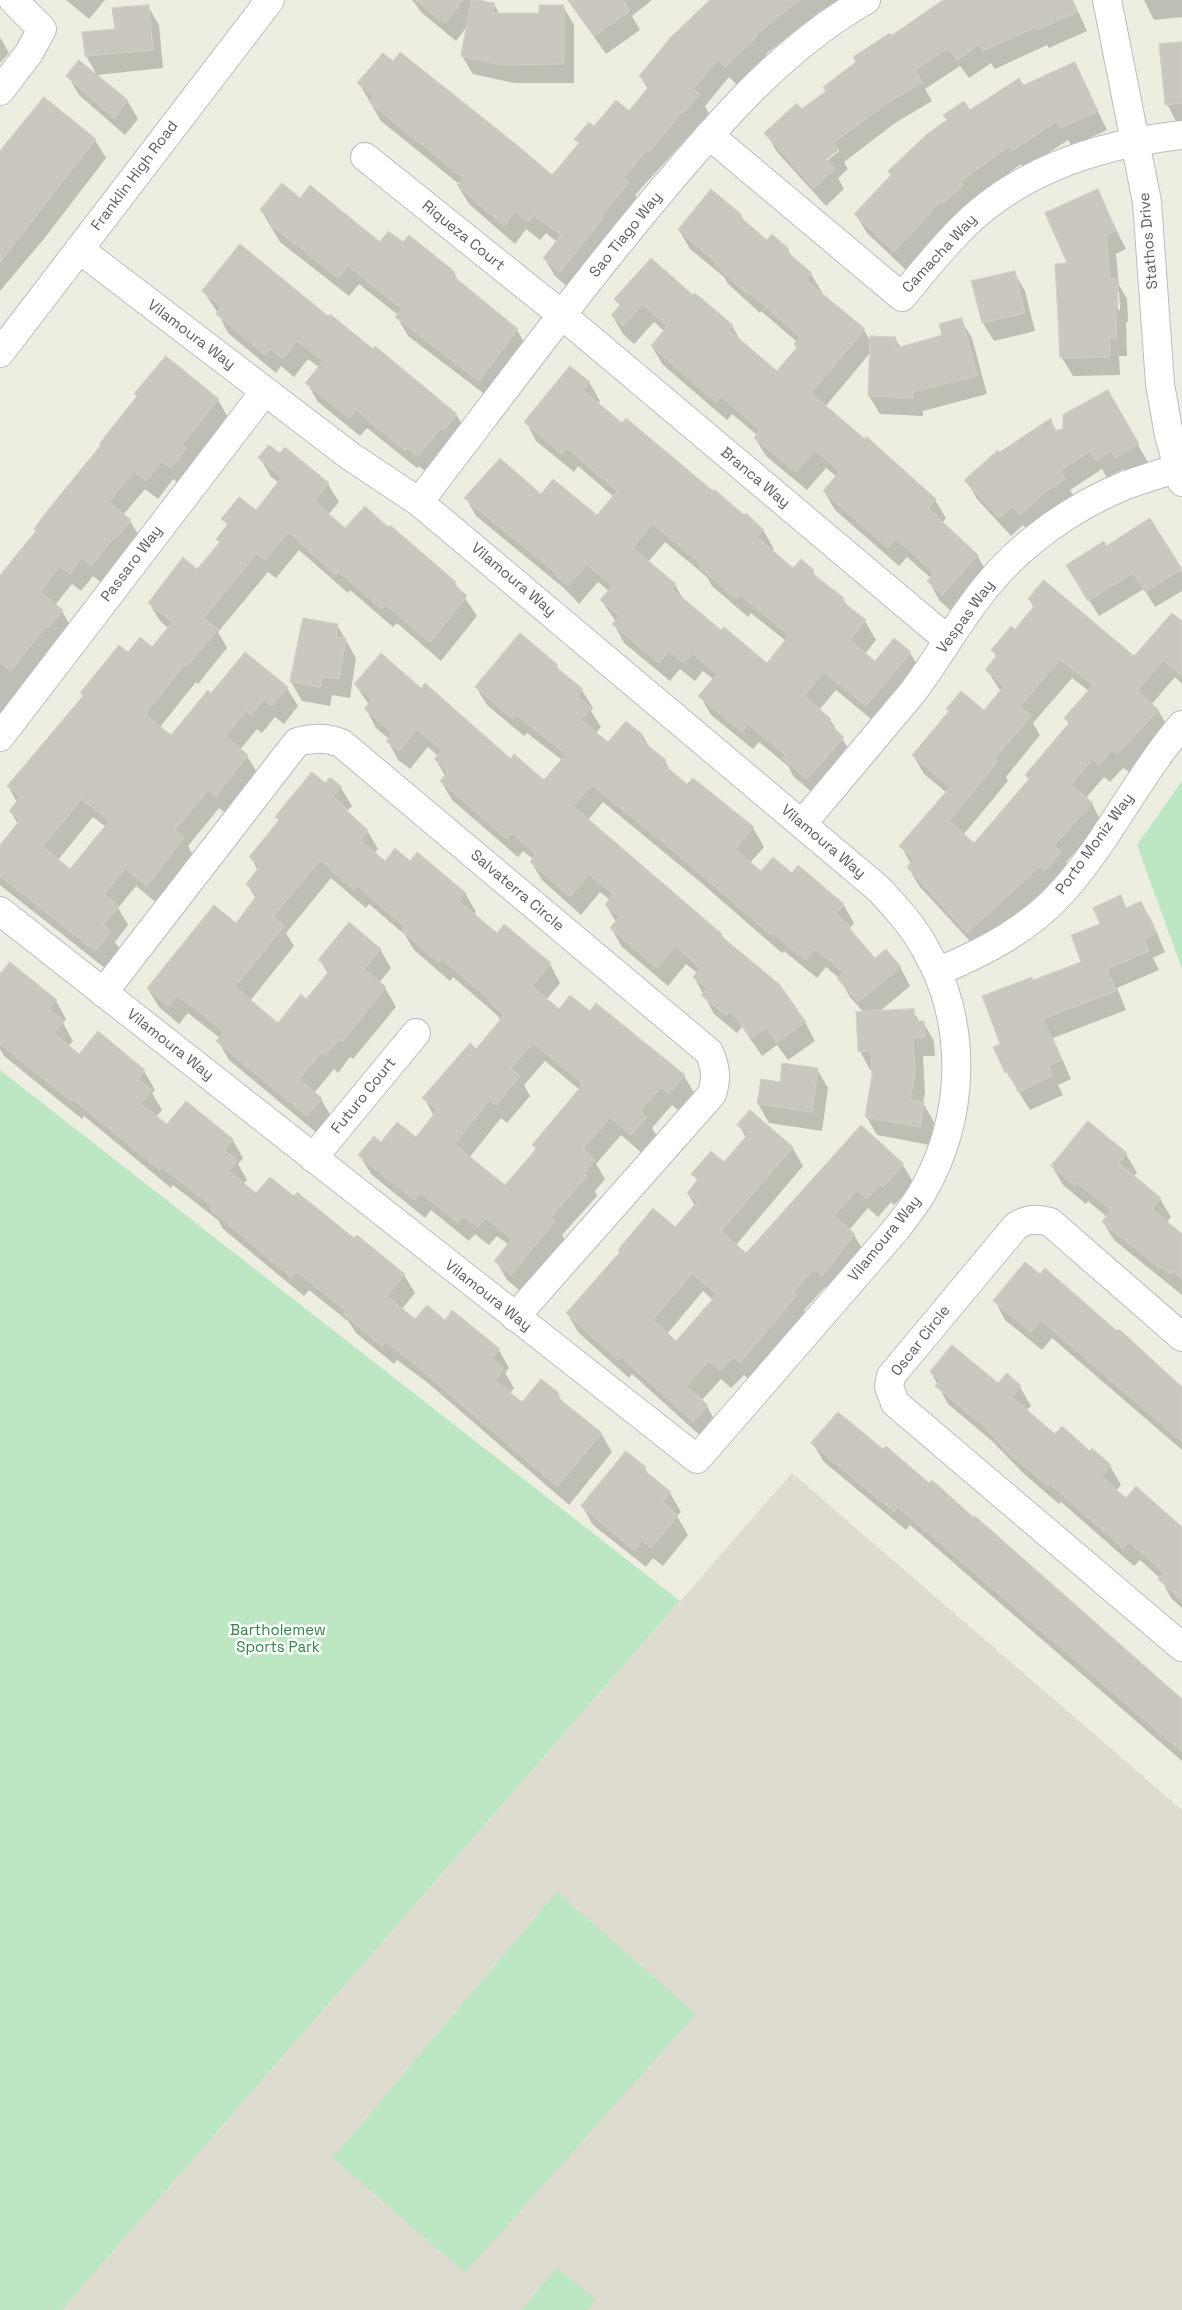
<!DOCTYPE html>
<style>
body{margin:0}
canvas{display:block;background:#eeede2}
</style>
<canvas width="1182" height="2310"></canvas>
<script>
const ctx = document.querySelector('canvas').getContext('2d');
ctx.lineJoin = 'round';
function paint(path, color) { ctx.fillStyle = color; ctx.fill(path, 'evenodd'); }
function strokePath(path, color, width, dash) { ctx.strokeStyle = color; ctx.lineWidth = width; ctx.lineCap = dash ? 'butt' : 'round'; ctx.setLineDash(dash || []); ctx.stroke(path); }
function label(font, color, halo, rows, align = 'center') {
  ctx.font = font + ' "Space Grotesk",sans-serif'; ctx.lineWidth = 5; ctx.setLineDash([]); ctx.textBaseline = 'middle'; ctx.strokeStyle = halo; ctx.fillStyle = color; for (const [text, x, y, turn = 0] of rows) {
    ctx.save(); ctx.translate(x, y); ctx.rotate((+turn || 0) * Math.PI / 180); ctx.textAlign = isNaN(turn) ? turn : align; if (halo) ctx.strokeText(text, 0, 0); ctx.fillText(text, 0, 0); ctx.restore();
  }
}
paint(new Path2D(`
 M792,1473L1182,1810V2310H62Z`), '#dedcd0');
paint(new Path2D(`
 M1182,781V969L1137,845Z
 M0,1070L680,1601L62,2310H0Z
 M557,1892L696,2014L465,2273L333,2158Z
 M557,2268L596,2300L587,2310H521Z`), '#bde7c3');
paint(new Path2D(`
 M66,0H105L89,19Z
 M412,0H481L494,4L500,15L540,14L563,6L574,25V83H514L473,74L462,56L468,25L456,41L422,13Z
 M568,0H652L632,16L640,30L606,54Z
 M712,0H850L838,7L835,2L819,12L766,54L767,56L737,85L729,77L705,106L709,114L635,195L639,201L571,290L555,276L544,258L557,242L546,233L540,240L526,229L515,244L469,204L458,186L459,184L381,121L359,83L552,177L579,145L576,139L594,128L629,113L648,89L640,76Z
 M954,0H1073L1087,31L1049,48L1047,45L995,69L991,63L969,78L960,66L925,89L932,101L895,123L844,162L848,169L838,178L844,189L826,206L777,152L766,133L827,91L891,37ZM839,148V151L822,165L821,164Z
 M1144,0H1182V17L1154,20Z
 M148,6L159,25L163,68L97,75L86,56Z
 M0,37L9,53L0,63Z
 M1182,43V123H1177L1167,104Z
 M1075,63L1107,130L1072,146L1068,140L1024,169L1021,164L970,201L973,205L952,219L906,270L867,233L856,215L970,111Z
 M68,76L127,100L138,119L125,135L79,95Z
 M95,140L106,158L43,240L0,291V153Z
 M1097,191L1126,249L1116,254L1119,285L1127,299L1128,322H1126L1127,356H1119L1120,375L1073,376L1062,358L1069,264ZM1116,290L1119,292L1120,310H1118Z
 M300,199L380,244H403L454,273L460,283L517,330L528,349L491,399L408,336L397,317L398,315L359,284L349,296L280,242L261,210Z
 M740,214L746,223L767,242L772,236L788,250L793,258L811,274L822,292L821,294L864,330L871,342L895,338L901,348L944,336L961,320L972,338L987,394L923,411V416L880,414L869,396L870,353L825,407L935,500L946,518L942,523L977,555L988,574L953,613L939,600L929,581L931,578L907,557L899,566L835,510L824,491L837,477L826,468L807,490L766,456L755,438L757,435L732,414L727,420L663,365L652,347L665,332L654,322L634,344L623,334L612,315L620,307L616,299L693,297L695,295L732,326L742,343L777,373L798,349L795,344L797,342L761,311L760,313L728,284L724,277L690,249L679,230Z
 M1014,272L1025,291L1035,331L994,341L983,323Z
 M203,291L328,318L456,414L467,433L429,474L419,466L417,468L367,428L360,436L318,402L307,383L320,368L308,359L294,377L281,366L276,373L228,333L218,313Z
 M166,357L218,400L229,419L182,486L173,479L158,499L145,489L123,515L130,521L141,539L103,584L93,576L81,591L72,584L55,605L62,611L72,629L0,719V577L102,446L137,397L136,394Z
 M589,382L600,401L597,404L622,425L763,530L774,549L772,551L793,570L801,561L813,571L817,578L843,599L848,607L865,621L876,640L865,654L875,662L910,653L921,671L877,724L836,690L819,710L830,720L854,757L818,797L794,777L788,766L759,742L753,749L711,715L700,696L714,680L703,671L695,681L680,669L670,681L624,643L614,624L616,622L601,600L609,591L598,582L579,604L565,589L476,516L466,498L541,496L597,517L614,497L578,466L574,472L536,441L526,422ZM665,542L707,577L712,586L748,617L751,613L786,641L767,664L722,632L685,602L675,585L648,562Z
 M1108,392L1149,464L1127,476L1123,469L1107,478L1102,469L1070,490L1075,498L1031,533L1023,525L1011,536L977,499L966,480L1000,453L1051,420L1057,432L1064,431Z
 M260,458L328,484L339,502L328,515L345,530L455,583L477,616L441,661L397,623L393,627L350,590L348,593L299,550L276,578L268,572L218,632L227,648L198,684L196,682L160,727L172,737L211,694L287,688L298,706L284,724L275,717L262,733L257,729L240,750L247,756L258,774L227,814L219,808L188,846L194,857L158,904L136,886L118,908L128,925L115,942L121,951L106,969L0,885V847L18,824L10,811L17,802L8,786L128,654L152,648L168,628L160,621L149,603L198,571L220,543L218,539L228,527L223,519L256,512L279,483L271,477ZM93,817L106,827L70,870L58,860Z
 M1150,520L1182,572V591L1155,607L1144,589L1099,616L1077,581L1106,547Z
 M1029,599L1134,658L1182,623V684L1175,677L1151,705L1158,710L1169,729L1129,772L1123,768L1110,782L1104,777L1085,799L1092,804L1102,823L1066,862L1071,871L1051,884L979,951L919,886L908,867L911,864L901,846L947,793L924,774L913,755L949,712L947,709L984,712L1001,692L987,670L997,658L992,650L1015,631L1034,608ZM1072,678L1089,691L1066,718L1069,725L1026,775L1029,780L974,845L963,835L1008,781L1006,777L1040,735L1033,723Z
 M337,625L356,658L350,698L332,695L330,706L302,701L291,682Z
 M557,666L561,673L582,690L593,708L591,711L601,727L596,733L609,744L627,722L643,736L650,748L665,761L672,774L688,786L753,828L764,847L750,863L761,873L792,875L843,904L854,923L850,928L875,960L900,967L910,986L879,1012L913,1011L920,1022H923L934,1041L935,1056H923L925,1093L923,1103L934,1122L930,1145L877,1135L866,1116L873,1070H870L860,1051L864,1013L850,997L839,978L826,967L817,978L784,951L782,953L699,881L603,802L588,820L721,935L805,1022L815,1041L788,1060L777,1045L762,1056L742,1027L737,1033L714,1014L694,977L697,973L686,964L668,986L622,947L611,928L616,922L606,905L610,900L600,892L581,915L542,880L531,862L533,859L523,851L518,857L452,800L441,781L446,777L435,759L438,756L428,747L410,769L398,760L388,741L389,739L376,728L366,709L369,705L355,684L421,690L511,760L544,782L562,760L527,733L524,736L487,705L476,687Z
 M325,784L341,788L352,806L347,811L350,816L367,830L378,849L374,854L385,863L410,862L465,893L476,912L474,915L497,934L550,964L560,983L546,1000L559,1011L590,1013L684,1076L695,1094L680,1112L672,1105L652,1128L657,1136L642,1153L621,1135L596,1164L605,1179L595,1191L597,1196L562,1235L565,1240L523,1293L507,1280L496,1261L509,1245L497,1236L489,1245L475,1234L469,1241L431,1210L425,1218L371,1174L360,1156L382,1144L416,1138L434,1116L424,1098L476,1050L501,1021L497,1015L453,977L450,981L414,950L405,935L369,904L366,908L331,878L286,933L294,946L250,1001L278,1025L306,1000L328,974L320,960L380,949L391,968L379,983L385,988L396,1007L353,1059L350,1057L338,1073L334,1069L314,1093L321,1099L332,1118L318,1134L229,1060L218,1041L220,1038L188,1013L179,1024L159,1007L148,989L236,924L256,899L247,884L258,871L251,857L279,821L277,817ZM545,1061L580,1090L533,1145L536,1151L505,1187L469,1158L501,1118L507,1123L530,1096L524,1085Z
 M1120,897L1127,908L1141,902L1152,921L1165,952L1153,958L1159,970L1117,988L1126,1010L1053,1038L1071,1079L1058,1085L1063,1095L1030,1110L1007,1073L995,1048L1002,1044L1033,981L1082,962L1102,924Z
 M0,972L56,1001L66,1019L63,1023L73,1041L68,1047L79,1056L144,1071L155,1090L152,1093L162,1110L156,1117L167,1126L232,1139L243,1158L238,1164L247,1180L243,1184L256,1195L294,1198L404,1275L415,1293L402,1309L416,1321L445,1322L499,1350L509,1368L505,1373L514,1388L509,1394L522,1404L558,1394L563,1403L601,1433L612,1452L569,1505L428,1383L397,1360L394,1364L356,1333L349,1322L309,1290L304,1296L223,1229L218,1220L173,1185L171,1188L84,1116L82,1119L4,1056L0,1049Z
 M817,1069L828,1088L822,1131L769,1123L758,1104L781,1083Z
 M739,1125L792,1147L803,1166L736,1245L746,1255L861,1127L903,1165L914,1184L894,1205L891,1202L878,1217L868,1208L849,1230L854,1235L865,1253L833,1293L825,1287L804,1310L807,1315L751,1381L744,1375L731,1388L721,1379L701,1401L707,1406L717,1425L704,1439L632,1374L629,1378L578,1332L567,1313L676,1229L695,1206L688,1194L698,1182L693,1174L724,1163L746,1138ZM703,1291L713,1300L676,1342L667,1334Z
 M1126,1154L1137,1173L1133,1177L1160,1199L1171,1217L1166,1223L1182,1236V1295L1114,1240L1103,1222L1107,1217L1088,1201L1086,1204L1063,1185L1052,1166Z
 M1026,1264L1182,1388V1450L1052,1338L1042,1350L1005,1320L995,1301Z
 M931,1372L998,1385L1007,1375L1020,1387L1031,1406L1026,1411L1055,1436L1090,1452L1110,1466L1121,1485L1116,1491L1126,1500L1182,1527V1608L1171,1598L1161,1579L1140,1560L1134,1566L1061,1502L1059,1504L1023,1473L992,1441L948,1404Z
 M813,1444L1182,1701V1761L910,1525L906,1530L824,1462Z
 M645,1468L650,1477L670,1493L681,1512L677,1516L688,1535L663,1566L653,1558L646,1567L593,1525L582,1506Z`), '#0003');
const building = new Path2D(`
 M416,0H463L445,23Z
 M472,0L495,3L493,13H539V5H564V64L502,65L461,56Z
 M568,0H623L630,11L594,36Z
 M710,0H799L756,35L757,36L725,67L718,59L693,89L700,94L683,113L682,112L649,152L647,150L624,177L629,182L601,216L603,218L560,272L543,258L561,235L534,215L528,222L515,211L504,226L457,185L463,178L369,102L374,96L357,83L383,53L393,61L400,52L517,145L552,175L579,143L574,139L589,122L594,126L616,100L629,111L650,85L639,76L671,37Z
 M943,0H1072L1078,12L1037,30L1036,27L983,51L980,44L957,60L948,48L915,70L922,82L885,105L833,143L839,149L826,160L835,169L814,188L764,133L797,103L802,109L826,91L823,87L856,62L853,57L890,33L892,35Z
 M149,5L153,50L85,56L82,32L115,29L112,8Z
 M1182,42V103L1165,105L1159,44Z
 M79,60L128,100L114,118L66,76Z
 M1075,62L1098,111L1060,128L1057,121L1012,151L1009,146L960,182L963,185L943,204L941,201L894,252L854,214L891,175L888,171L927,134L947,120L943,115L964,101L970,110L1019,78L1023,85Z
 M44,97L96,139L0,262V151Z
 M282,183L300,198L310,185L380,242L388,231L403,242L409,235L455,272L452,275L518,329L479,381L395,317L402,309L348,266L338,278L268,223L271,219L260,210Z
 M711,189L741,214L739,216L767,240L772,234L789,249L787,252L812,273L806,280L865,329L811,393L866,440V436L936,499L928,508L978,555L942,595L927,581L934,573L896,539L888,548L823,491L840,471L815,450L796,472L754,438L760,430L721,396L716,402L651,346L667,326L643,304L623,326L611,315L620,305L614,299L651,258L693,295L695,293L733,325L729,330L777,371L797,347L794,344L800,337L750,293L748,295L715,265L717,263L678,230Z
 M1098,189L1116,230L1106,235L1110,279H1117L1118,304H1115L1117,338H1109L1110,357L1060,358L1055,264L1067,263L1045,213Z
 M240,244L328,316L330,314L373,349L375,346L457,414L444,430L441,428L418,456L408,448L405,451L356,410L349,418L305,383L323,361L297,341L283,359L270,349L265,355L216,314L221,307L202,291Z
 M1015,271L1025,313L982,323L971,281Z
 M962,318L977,376L913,392V398L868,396L870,336L896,337V348L942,335L939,324Z
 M166,356L219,399L182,445L186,449L171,468L162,461L146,481L134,471L109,502L131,520L116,538L114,537L92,566L82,558L70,574L60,566L40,592L63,610L48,628L46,626L11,671L0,662V575L36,531L34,529L47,511L101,445L99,444L137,396L134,394Z
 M570,366L590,382L583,390L622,423L626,418L713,491L714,489L744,515L746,513L764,530L757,537L793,568L801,559L814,570L812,573L844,598L842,601L866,620L850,640L875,661L894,638L911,652L866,706L824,672L804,696L831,719L828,723L844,737L807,779L782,758L785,755L748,724L742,732L698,696L717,674L692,653L684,663L669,651L659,663L612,624L619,616L600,600L612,586L587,564L568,586L555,575L556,573L464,498L500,458L541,494L553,479L597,515L617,491L567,448L562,454L524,422ZM653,524L702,565L699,567L736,599L740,595L789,635L767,663L724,627L721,630L672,589L676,584L633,548Z
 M1108,390L1139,444L1115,458L1112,451L1095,460L1090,451L1060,471L1065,479L1045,492L1020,515L1012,507L999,518L964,480L998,450L1000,452L1051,418L1054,431L1063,429V415Z
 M269,445L280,453L285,447L329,483L314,501L345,528L365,506L388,527L390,525L456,582L454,584L467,596L430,643L386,605L382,609L339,572L336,575L288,532L265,560L256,554L204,618L218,629L187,666L185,664L145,714L171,735L208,690L211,693L245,652L288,687L272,706L264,699L251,715L246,711L225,736L248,755L216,796L208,790L175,830L184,837L147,886L125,868L104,894L119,906L103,925L111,931L95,951L0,876V845L20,820L9,811L20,797L7,786L83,696L80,693L119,645L128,652L140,637L152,647L172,622L148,603L183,557L197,569L220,542L216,539L228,524L221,519L239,497L256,510L282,477L258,458ZM82,799L109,821L70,869L43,847Z
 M1150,518L1182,569L1145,592L1133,573L1088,601L1066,565L1104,541L1106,546Z
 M1044,580L1134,656L1172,613L1182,621V676L1163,660L1137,691L1159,710L1117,754L1112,750L1099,765L1092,759L1071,785L1093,803L1054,845L1061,852L1045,871L1040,866L967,933L907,867L914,859L899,846L950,787L912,755L949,711L946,709L961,691L984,710L1004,686L985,670L997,655L991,650L1011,626L1015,629L1035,605L1028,599ZM1060,660L1093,685L1064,718L1069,723L1025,775L1029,779L974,843L949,821L998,761L995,758L1031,716L1020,707Z
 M303,618L338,624L336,637L346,638L339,679L322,677L320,687L290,682Z
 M520,633L558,665L556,667L583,689L577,696L591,707L581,720L608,742L626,721L643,735L640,739L666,760L663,764L687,784L693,778L754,827L735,849L761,871L773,857L792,873L798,865L844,904L836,914L849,925L848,927L875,958L886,949L901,967L858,1002L837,978L844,973L815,949L805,960L773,933L771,935L687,862L592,785L573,806L722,934L721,936L779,984L806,1022L777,1042L766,1028L751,1038L730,1010L726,1015L701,995L707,988L693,977L700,968L675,946L657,968L610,928L619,917L605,905L613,894L589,874L570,897L530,862L536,854L512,833L507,839L440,781L448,772L434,759L442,750L417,729L399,751L386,741L392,733L364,709L372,700L354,684L381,653L421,688L425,683L511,759L514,754L544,780L566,754L516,715L513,719L475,687Z
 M312,772L325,783L330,777L342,787L333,796L347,809L346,810L368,830L360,840L385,861L395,848L410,861L417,852L466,893L459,901L497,933L504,924L551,963L532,986L559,1009L570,995L590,1011L596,1003L685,1075L669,1094L661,1087L640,1111L647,1117L631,1135L610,1117L583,1149L595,1160L584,1173L587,1176L551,1217L555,1221L511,1275L494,1261L512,1239L486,1218L478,1227L464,1216L458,1223L420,1192L414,1200L358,1155L374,1136L381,1142L397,1122L416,1137L437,1110L422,1098L470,1043L476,1049L504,1015L489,1002L490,1000L442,959L439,963L402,931L405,927L358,886L354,890L320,860L273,917L284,926L235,987L278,1023L301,994L306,999L330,970L318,960L349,922L381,949L364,969L386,987L342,1042L339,1039L326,1055L322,1052L299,1079L322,1098L307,1116L216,1041L224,1032L191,1005L190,1006L177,995L168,1006L147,988L214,905L236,923L258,894L246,884L260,866L249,857L279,820L275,817ZM533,1043L583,1084L532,1145L536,1149L505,1185L454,1144L490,1100L496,1105L520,1076L511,1069Z
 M1121,895L1126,908L1141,901L1156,933L1144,939L1149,951L1107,969L1116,991L1043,1019L1062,1060L1048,1066L1053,1076L1018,1092L1009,1072L1005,1073L993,1047L1000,1044L982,996L1032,977L1033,980L1081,962L1071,935L1100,924L1093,908Z
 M10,962L57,1000L49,1009L64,1021L54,1033L79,1054L98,1031L145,1070L138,1079L152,1090L141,1104L167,1124L186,1101L233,1139L224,1150L237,1160L229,1171L256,1193L270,1177L294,1196L297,1192L354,1238L357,1235L405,1274L387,1296L415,1319L427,1305L445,1320L452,1310L500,1349L492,1358L504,1369L495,1380L522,1402L541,1379L559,1393L556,1396L602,1433L557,1487L416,1365L386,1342L382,1346L343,1314L346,1311L297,1272L292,1278L211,1210L213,1207L162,1167L160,1170L73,1099L71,1101L0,1044V974Z
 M914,1009L915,1021H924L925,1037L913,1038L915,1073L910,1100L924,1102L920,1127L865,1117L872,1075L871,1051L858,1052L856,1012Z
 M782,1063L818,1068L812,1112L757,1104L761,1079L780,1082Z
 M750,1110L793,1147L721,1231L746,1253L861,1125L904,1164L883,1187L880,1184L867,1199L857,1190L834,1216L855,1234L822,1276L814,1269L793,1292L797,1295L740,1363L733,1357L720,1371L709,1361L686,1386L708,1405L693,1422L621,1357L618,1360L566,1313L620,1252L618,1250L653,1208L675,1227L697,1202L687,1193L698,1179L691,1174L711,1151L724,1162L748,1134L737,1125ZM692,1274L717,1294L676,1341L653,1320Z
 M1088,1121L1127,1153L1119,1163L1161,1198L1152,1209L1182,1234V1280L1173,1271L1170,1274L1162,1267L1161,1269L1102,1222L1111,1210L1077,1183L1075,1186L1051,1166Z
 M1025,1262L1040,1274L1045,1268L1117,1331L1119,1329L1182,1387V1442L1041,1320L1031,1332L993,1301Z
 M952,1345L998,1383L1007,1373L1021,1386L1012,1397L1055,1434L1062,1426L1090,1451L1092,1448L1111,1465L1101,1476L1126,1498L1136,1486L1182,1527V1601L1158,1579L1164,1573L1129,1542L1123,1548L1050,1484L1048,1486L1011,1455L980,1423L935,1386L940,1380L930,1372Z
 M838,1412L883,1449L886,1446L929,1483L932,1480L974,1518L975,1516L1182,1699V1752L898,1507L894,1512L811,1443Z
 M626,1451L646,1467L644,1470L671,1492L663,1502L678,1516L651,1548L642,1540L634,1550L581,1506Z`);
paint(building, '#c9c7bf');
strokePath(building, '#d3d0c0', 1);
const minor = new Path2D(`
 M1107,0L1147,202L1160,384L1169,435L1182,482
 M0,91L29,53L42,29L13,0
 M709,135L902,297C921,274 940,250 962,228C1021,169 1101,144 1182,135
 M365,157L562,315L948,640
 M0,353L270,0
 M419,502C498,399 575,294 658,195C719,122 782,48 866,0
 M0,737L265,391
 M802,824L912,693C938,659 958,621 986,587C1021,543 1074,506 1126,485C1143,479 1160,474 1177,468
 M0,911L697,1459L898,1227C906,1216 915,1205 922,1193C965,1119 969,1025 926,950C914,927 897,909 880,890L419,502L350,456L79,249
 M937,972C984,952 1030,929 1064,890C1109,839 1138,776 1182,725
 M103,993L297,742C313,738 325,737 341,743L709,1052C716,1068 717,1078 712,1094L515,1317
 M313,1158L416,1033
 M1182,1337L1050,1222C1038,1219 1027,1218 1016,1226L891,1376L889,1387L895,1403L1182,1647`);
strokePath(minor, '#babbc1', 30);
strokePath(minor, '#fff', 28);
label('15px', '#5a5d63', '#fff', [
 ["Franklin High Road",135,176,-53],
 ["Sao Tiago Way",626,235,-51],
 ["Riqueza Court",463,236,39],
 ["Stathos Drive",1149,241,-95],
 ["Camacha Way",940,254,-47],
 ["Vilamoura Way",191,335,37],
 ["Branca Way",755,478,40],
 ["Passaro Way",132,564,-53],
 ["Vilamoura Way",513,580,40],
 ["Vespas Way",966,617,-54],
 ["Vilamoura Way",823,842,40],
 ["Porto Moniz Way",1095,844,-54],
 ["Salvaterra Circle",517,891,40],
 ["Vilamoura Way",170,1045,38],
 ["Futuro Court",364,1096,-51],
 ["Vilamoura Way",885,1239,-51],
 ["Vilamoura Way",488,1296,38],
 ["Oscar Circle",921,1341,-52]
]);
label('15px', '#308441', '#fff', [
 ["Bartholemew",278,1631],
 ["Sports Park",278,1648]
]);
</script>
